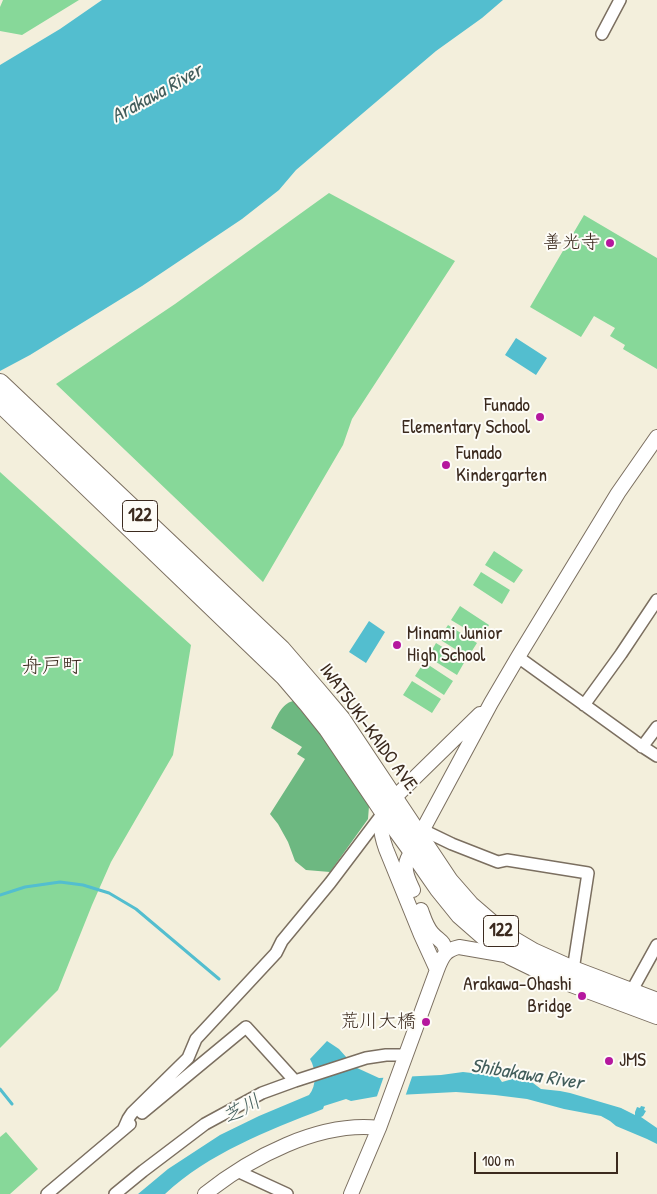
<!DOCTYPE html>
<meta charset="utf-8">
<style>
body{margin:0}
#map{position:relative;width:657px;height:1194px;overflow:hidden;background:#f3efdc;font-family:"Patrick Hand",sans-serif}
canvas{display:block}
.scale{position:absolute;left:474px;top:1152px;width:144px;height:22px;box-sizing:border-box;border:2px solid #3b2a1e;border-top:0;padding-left:6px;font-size:15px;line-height:18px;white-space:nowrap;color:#3b2a1e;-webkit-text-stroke:4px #fdfcf7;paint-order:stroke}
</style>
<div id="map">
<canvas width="657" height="1194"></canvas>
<div class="scale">100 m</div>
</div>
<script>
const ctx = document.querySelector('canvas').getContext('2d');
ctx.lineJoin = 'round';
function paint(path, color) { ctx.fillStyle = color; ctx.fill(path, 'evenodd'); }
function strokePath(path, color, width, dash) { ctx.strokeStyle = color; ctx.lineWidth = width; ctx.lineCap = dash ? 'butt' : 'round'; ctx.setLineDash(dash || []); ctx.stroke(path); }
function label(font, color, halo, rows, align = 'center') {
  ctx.font = font + ' "Patrick Hand","Klee One",sans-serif'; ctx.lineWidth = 4; ctx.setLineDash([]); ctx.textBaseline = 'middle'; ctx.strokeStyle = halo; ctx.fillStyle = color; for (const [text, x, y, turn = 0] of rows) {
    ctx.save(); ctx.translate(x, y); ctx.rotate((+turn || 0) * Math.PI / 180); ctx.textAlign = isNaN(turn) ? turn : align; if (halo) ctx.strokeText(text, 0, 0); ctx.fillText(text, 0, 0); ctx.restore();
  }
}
paint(new Path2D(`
 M3,0H79L22,35L0,31V7Z
 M329,193L455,261L352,419L343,445L263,582L56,384L175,304Z
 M584,215L657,258V369L623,349L625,345L610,336L615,328L594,316L581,337L530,307Z
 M0,472L191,645L173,755L111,862L92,905L58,990L0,1048Z
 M494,551L523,570L514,583L485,565Z
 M481,572L510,590L502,604L473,585Z
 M460,606L489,625L481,638L451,620Z
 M448,625L477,643L468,657L439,639Z
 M436,643L465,661L457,675L428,657Z
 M424,662L453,681L444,695L415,676Z
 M412,681L441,699L432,713L403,695Z
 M6,1132L38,1169L10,1194H0V1137Z`), '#87d899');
paint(new Path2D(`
 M293,701L321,735L369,806L368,819L330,872L306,870L295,861L288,842L278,824L270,814L305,759L297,754L302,747L271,728C277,717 281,704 293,701Z`), '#6db881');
paint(new Path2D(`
 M102,0H503L482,18L436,51L296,170L279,190L242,219L142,286L30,355L0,371V65L60,29Z
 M516,338L547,358L536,375L505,355Z
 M369,621L385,632L366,663L349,652Z
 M327,1041L339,1049L355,1067L379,1078L441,1075L463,1072L498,1076L502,1082L516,1078L529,1080L541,1089L560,1091L570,1093L621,1108L635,1115V1112L637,1107L640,1108L641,1106L645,1107L644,1110L646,1111L643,1116L641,1117L657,1128V1144L647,1139L616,1126L610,1121L601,1116L564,1109L527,1099L495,1095L456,1092L379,1096L351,1101L346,1099L324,1106L323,1109C267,1131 209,1153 165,1194H138L168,1169L220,1135L259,1116L309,1095C317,1086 316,1069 310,1059Z`), '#53becf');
paint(new Path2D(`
 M413,1074L405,1097L376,1099L384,1076Z`), '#f3efdc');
strokePath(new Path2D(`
 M0,895L25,887L60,882L83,885L109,893L136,909L219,979
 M0,1089L12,1104`), '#53becf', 3);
const minor = new Path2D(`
 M602,34L620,0
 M518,657L640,745L657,756
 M584,705L621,654L657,600
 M642,747L657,727
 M423,830L452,844L498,862L507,860L588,873L573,970
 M631,992L657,945
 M142,1113L246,1027L295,1081
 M124,1128L128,1119L132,1113L188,1058L196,1039L276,953L282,941L330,883L383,813
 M237,1171L287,1194
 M47,1194L130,1124
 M115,1194L143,1171L205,1124L262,1093L295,1081L366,1058L386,1055H406`);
const tertiary = new Path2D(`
 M421,833L491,703L518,657L618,493L657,437
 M409,856C402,868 408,879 413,890
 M421,910C424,918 426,926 432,933C439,941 444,940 446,952
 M437,970L421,935L386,849C382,838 378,823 384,812C386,807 391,802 394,798L480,714
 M205,1194C250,1158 319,1121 379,1128
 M351,1194L379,1128L437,970C442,957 445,950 459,947L511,956`);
const trunk = new Path2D(`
 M0,383L281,649L319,693L341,719L449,881L470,905L492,924L511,939L533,952L573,970L657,1002
 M0,403L284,676L308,704L328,729L384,812L416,856L439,889L460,915L484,936L511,956L550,975L657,1015`);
strokePath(minor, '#7b6f60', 14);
strokePath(tertiary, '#7b6f60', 16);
strokePath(trunk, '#7b6f60', 20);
strokePath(minor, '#fff', 11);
strokePath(tertiary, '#fff', 14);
strokePath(trunk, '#fff', 18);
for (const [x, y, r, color] of [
 [610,243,5,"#b5179e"],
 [540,417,5,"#b5179e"],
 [446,465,5,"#b5179e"],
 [397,645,5,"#b5179e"],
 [582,996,5,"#b5179e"],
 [426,1022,5,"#b5179e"],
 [609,1061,5,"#b5179e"]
]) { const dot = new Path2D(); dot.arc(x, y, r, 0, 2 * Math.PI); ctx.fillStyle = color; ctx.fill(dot); strokePath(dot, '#fdfcf7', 2); }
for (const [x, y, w] of [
 [140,516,35],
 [501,931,35]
]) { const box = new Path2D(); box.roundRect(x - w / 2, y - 15.5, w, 31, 4); ctx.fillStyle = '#fdfcf7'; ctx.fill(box); strokePath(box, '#3b2a1e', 1); }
label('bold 18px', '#3b2a1e', null, [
 ["122",140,516],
 ["122",501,931]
]);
label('19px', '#3b2a1e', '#fdfcf7', [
 ["善光寺",600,243],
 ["Funado",530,406],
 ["Elementary School",530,428],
 ["Funado",456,454,"left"],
 ["Kindergarten",456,476,"left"],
 ["Minami Junior",407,634,"left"],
 ["High School",407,656,"left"],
 ["Arakawa-Ohashi",572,985],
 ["Bridge",572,1007],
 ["荒川大橋",416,1022],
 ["JMS",619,1061,"left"]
], 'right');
label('19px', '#3b2a1e', '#fdfcf7', [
 ["IWATSUKI-KAIDO AVE.",369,729,54]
]);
label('italic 20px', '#435e5c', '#fdfcf7', [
 ["Arakawa River",157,94,-29],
 ["Shibakawa River",527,1075,9],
 ["芝川",242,1110,-29]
]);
label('20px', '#3b2a1e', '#fdfcf7', [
 ["舟戸町",52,667]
]);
</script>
